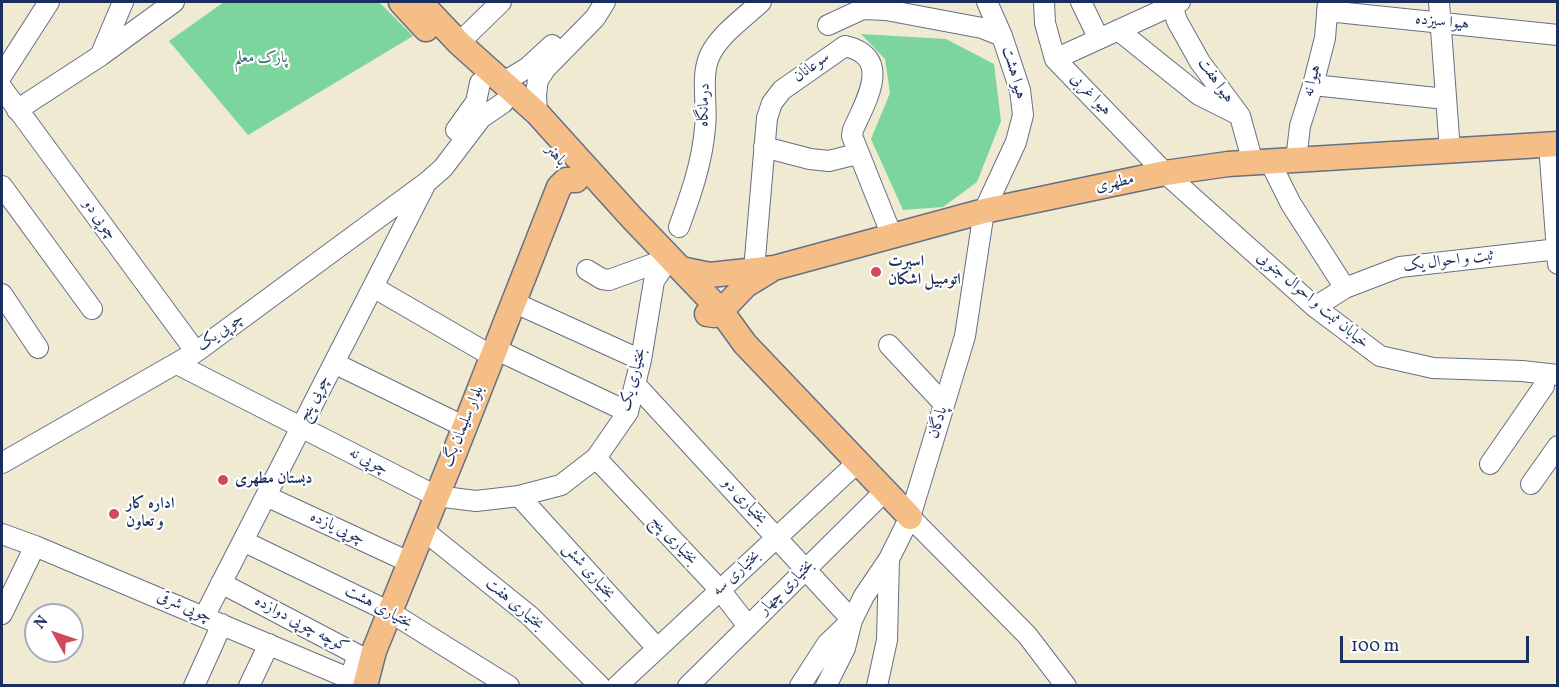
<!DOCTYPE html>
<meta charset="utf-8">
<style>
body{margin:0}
#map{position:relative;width:1559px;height:687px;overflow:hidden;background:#efead1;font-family:Vollkorn,serif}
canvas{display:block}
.frame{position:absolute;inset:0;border:3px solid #1b2f5e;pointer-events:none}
.north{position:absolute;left:24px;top:603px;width:60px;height:60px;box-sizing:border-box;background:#fff;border:2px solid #a4acbf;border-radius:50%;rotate:310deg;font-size:16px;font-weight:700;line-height:24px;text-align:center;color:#1b2f5e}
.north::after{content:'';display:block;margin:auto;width:21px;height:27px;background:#d1495b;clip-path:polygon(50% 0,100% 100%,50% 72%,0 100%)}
.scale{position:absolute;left:1340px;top:636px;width:189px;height:27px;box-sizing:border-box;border:3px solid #1b2f5e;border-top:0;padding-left:8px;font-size:18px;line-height:21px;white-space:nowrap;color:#1b2f5e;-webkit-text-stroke:4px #fff;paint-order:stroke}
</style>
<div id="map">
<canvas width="1559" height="687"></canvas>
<div class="frame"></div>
<div class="north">N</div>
<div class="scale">100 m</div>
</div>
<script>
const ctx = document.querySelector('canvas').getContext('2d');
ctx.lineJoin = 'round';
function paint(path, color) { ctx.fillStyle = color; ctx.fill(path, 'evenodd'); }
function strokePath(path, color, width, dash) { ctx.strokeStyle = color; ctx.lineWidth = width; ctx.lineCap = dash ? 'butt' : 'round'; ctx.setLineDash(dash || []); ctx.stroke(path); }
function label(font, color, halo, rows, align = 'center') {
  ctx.font = font + ' Vollkorn,Amiri,serif'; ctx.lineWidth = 4.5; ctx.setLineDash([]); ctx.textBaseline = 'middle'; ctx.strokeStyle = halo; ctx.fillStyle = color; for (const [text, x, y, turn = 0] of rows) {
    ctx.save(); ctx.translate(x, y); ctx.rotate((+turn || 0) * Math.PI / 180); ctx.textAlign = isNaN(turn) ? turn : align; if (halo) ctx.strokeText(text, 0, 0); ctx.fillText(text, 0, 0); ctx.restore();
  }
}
paint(new Path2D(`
 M224,2H379L413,36L248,135L169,41Z
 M861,34L946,39L994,64L1001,121L977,182L943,207L903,210L871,139L890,93L885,59Z`), '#7bd59c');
const minor = new Path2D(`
 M1044,2L1045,23L1055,59L1165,173L1315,307L1380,356L1433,368L1522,371L1558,375
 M1081,2L1099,39
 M1171,2L1177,21L1200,62L1240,116L1253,163
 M1439,2L1450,151
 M1327,11L1558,35
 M828,25L863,9L886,10L982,28L1002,36
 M1118,30L1199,95L1235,113
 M459,43L501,2
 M101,54L123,2
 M1055,59L1180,2
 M2,75L49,2
 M502,83L527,68L552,45
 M1313,85L1446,99
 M2,88L196,352
 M17,110L100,56L174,2
 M537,113L536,94L538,80L546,68L595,18L605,2
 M456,130L476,102L480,83
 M1549,145L1558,264
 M764,147L810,159L829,161L857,154
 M1296,160L1300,126L1313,85L1325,38L1328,2
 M1270,162L1291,204L1345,288
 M2,186L92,309
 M679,227C691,194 702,163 705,128C708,106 700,76 710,55C720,34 745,17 761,2
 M587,270L602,279L609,280L656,263
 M754,270L767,118L772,103L782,90L845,46C894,57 865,102 853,130L852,136L892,236
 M373,287L492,356
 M2,294L38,348
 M513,302L641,360
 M1315,307L1345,288L1400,267L1558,249
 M889,345L944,404
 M495,349L628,412
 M334,363L465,427
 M177,364L436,496L476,501L519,496L561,485L596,458L628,412L641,360L654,281L662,269
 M635,384L852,620
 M596,458L720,590L748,626
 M2,463L196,352L427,182L443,168L481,118L503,103
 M1490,464L1544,386
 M1531,484L1558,446
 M266,496L409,562
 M519,496L657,648
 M910,517L1027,635L1066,686
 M422,529L530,616L600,686
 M2,534L35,546L367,686
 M243,541L390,612L509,686
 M221,583L358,655L350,678
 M2,614L35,546
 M204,617L424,187
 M194,686L222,624
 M249,686L269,644
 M617,686L858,462
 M688,686L885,491
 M800,686L827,644L852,620
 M826,686L845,648L852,620L864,596L889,559L910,517L965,336L984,211L1016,142L1023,115L1020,90L1002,36L987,2
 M877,686L887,640L889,559`);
const major = new Path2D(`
 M401,2L426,29
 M420,2L459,43L537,113L632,218L721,311L745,344L910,517
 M681,269L710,275L774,268L984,211L1165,173L1228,164L1558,144
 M707,314L714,315L721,311L746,285L769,271
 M365,686L374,651L456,449L559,187L566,180H576`);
strokePath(minor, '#657086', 22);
strokePath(major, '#657086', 27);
strokePath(minor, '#fff', 20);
strokePath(major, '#f6be87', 24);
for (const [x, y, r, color] of [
 [876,272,6,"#d1495b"],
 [223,480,6,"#d1495b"],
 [114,514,6,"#d1495b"]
]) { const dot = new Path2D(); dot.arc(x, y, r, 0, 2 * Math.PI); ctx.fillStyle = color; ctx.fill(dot); strokePath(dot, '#fff', 2); }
label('16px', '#1b2f5e', '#fff', [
 ["هیوا سیزده",1442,23,6],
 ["سوعانان",812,68,-36],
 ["هیوا هشت",1013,73,74],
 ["هیوا هفت",1215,81,55],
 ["هیوا نه",1313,81,-75],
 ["هیوا غربی",1090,95,46],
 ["درمانگاه",705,105,-88],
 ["باهنر",555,156,49],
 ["مطهری",1115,184,-12],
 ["چوپی دو",99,220,54],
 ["ثبت و احوال یک",1449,262,-7],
 ["خیابان ثبت و احوال جنوبی",1312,301,40],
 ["چوپی یک",221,333,-36],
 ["بختیاری یک",634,380,-75],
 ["چوپی پنج",315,399,-63],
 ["پادگان",939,423,-73],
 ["بلوار سلیمان بگ",464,427,-68],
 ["چوپی نه",368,462,27],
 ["بختیاری دو",744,502,47],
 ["چوپی یازده",337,529,25],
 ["بختیاری پنج",673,541,47],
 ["بختیاری شش",588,572,48],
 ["بختیاری سه",737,574,-43],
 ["بختیاری چهار",787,588,-45],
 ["بختیاری هفت",514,605,40],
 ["چوپی شرقی",184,608,23],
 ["بختیاری هشت",378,608,28],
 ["کوچه چوپی دوازده",301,625,28]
]);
label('16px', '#386171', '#fff', [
 ["پارک معلم",261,59]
]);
label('bold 16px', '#1b2f5e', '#fff', [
 ["اسپرت",888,263],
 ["اتومبیل اشکان",888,281],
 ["دبستان مطهری",235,480],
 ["اداره کار",126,505],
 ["و تعاون",126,523]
], 'left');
</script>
